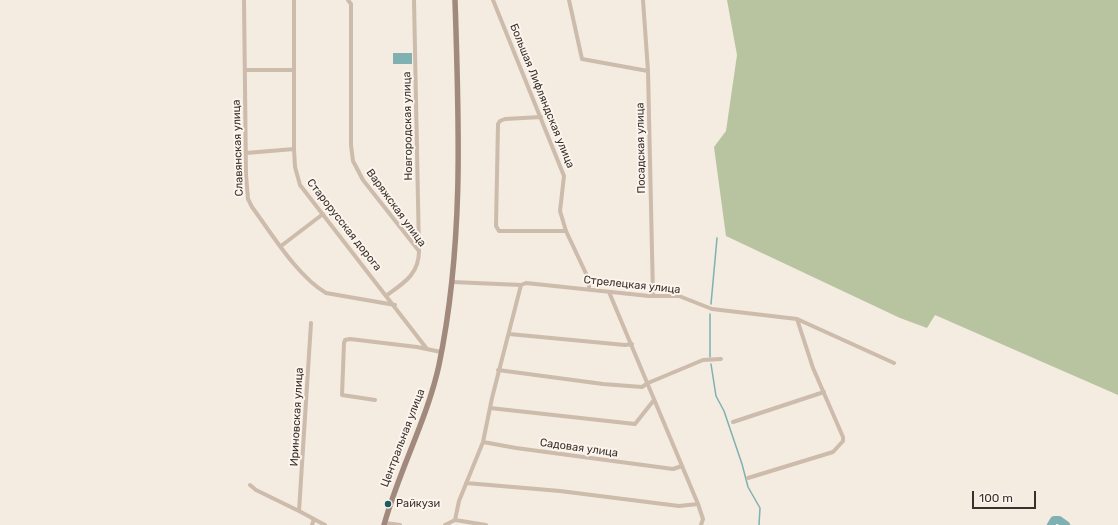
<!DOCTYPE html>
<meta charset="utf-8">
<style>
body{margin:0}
#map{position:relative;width:1118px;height:525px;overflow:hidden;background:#f4ebe1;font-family:Rubik,sans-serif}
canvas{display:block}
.scale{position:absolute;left:972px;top:491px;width:64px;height:18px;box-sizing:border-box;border:2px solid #3b302b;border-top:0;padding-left:5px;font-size:12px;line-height:14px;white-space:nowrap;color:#3b302b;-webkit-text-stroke:3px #fbf5ee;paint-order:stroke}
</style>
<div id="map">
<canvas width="1118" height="525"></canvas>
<div class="scale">100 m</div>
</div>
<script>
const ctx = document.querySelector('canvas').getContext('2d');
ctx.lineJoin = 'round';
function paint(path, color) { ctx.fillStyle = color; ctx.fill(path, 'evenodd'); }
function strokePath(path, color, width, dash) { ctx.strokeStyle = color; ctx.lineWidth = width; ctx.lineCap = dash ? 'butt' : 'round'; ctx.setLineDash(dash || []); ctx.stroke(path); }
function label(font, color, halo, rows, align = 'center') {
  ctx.font = font + ' Rubik,sans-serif'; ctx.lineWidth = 4; ctx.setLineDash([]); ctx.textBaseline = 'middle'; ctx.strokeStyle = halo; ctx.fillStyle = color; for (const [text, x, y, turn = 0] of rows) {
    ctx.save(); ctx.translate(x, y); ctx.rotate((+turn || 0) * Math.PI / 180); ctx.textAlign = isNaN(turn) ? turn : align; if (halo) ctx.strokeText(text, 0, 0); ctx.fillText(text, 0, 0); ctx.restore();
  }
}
paint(new Path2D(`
 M727,0H1118V395L935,315L927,328L900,318L726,236L714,147L726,131L737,55Z`), '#b8c4a0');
paint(new Path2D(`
 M393,53H412V64H393Z`), '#7fb0b2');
strokePath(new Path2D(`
 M711,304L717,238
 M710,357V314
 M711,364L716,396L724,411L742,464L748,487L760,508L759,525`), '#7fb0b2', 1.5);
strokePath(new Path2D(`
 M1051,525L1054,520H1059L1066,525`), '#7fb0b2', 8);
strokePath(new Path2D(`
 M244,0L246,175L248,199L252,207C272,234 297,276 326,293L395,305
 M294,0V149L295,167L300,185L427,349
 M348,0L351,4V145L353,161L363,180L419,251C419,274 404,283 387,295
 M414,0L419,251
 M493,0L564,176L560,211L566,231L589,280V289
 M569,0L582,59L648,71
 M643,0L648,71L653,296
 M245,70H293
 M541,117L505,119L500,121L498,124L496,226L499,231H566
 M246,153L294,149
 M281,246L323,214
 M453,282L521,285L526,283L649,296H679L712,309L797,319L894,363
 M609,292L698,504L703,519L701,525
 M509,334L625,345L632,344
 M498,370L603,384L642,387L648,383L703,360L721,359
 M375,400L342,395L344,343L345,340L350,339L417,347L441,352
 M490,408L635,424L654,400
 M733,422L824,392
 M483,442L516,448L673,469L682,466
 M748,478L833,452L843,441V437L813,368L797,319
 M466,483L560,491L679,506L698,504
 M250,485L256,490L299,511L325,525
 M299,511L311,323
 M455,520L486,525
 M385,523L400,525
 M312,525L314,519
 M445,525L455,520L459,501L483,442L492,398L521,285`), '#cdbbac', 4);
strokePath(new Path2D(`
 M384,525C399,470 427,420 439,365C464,244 459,123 455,0`), '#a18a7d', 5.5);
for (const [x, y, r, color] of [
 [388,504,4,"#1f5a5e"]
]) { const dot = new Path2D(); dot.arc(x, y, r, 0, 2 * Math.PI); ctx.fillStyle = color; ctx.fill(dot); strokePath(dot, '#fbf5ee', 1.5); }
label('11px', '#3b302b', '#fbf5ee', [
 ["Большая Лифляндская улица",542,96,68],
 ["Новгородская улица",408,126,-91],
 ["Славянская улица",238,148,-92],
 ["Посадская улица",641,148,-91],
 ["Варяжская улица",396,208,54],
 ["Старорусская дорога",344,225,52],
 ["Стрелецкая улица",632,285,6],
 ["Ириновская улица",297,417,-87],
 ["Центральная улица",403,438,-69],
 ["Садовая улица",579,448,8]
]);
label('11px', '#3b302b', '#fbf5ee', [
 ["Райкузи",396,504]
], 'left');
</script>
